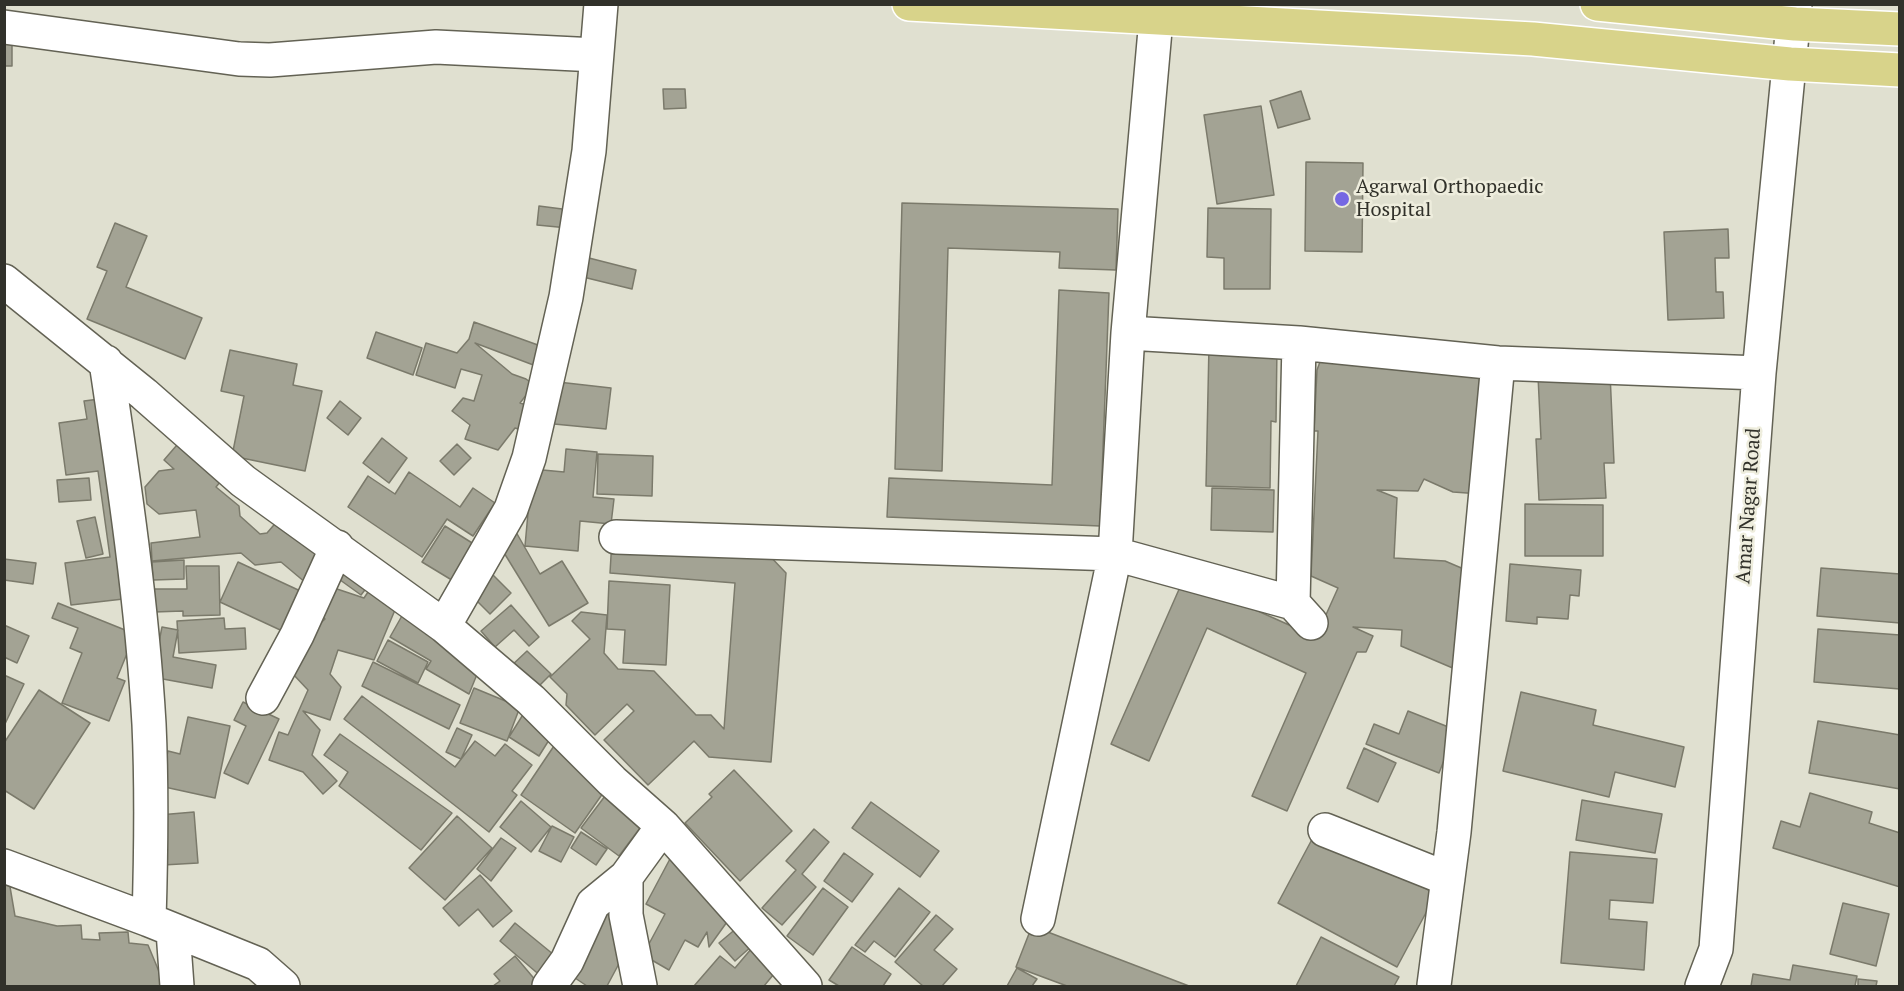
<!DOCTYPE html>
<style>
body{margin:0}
#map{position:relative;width:1904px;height:991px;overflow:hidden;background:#e0e0d0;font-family:"PT Serif",serif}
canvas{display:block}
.frame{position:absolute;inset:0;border:6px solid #31312a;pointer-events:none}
</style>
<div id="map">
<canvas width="1904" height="991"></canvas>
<div class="frame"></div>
</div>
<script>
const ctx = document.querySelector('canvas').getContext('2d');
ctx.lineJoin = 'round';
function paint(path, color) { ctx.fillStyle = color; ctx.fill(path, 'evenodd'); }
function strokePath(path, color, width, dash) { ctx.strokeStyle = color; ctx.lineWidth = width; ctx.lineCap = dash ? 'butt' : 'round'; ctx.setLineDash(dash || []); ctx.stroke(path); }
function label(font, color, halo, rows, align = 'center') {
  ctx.font = font + ' "PT Serif",serif'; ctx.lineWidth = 5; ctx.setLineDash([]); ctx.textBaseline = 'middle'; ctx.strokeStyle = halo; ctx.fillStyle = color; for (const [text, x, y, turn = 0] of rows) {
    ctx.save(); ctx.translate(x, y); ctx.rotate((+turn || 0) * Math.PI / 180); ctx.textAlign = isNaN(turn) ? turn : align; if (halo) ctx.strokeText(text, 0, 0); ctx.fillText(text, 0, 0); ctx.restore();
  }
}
const building = new Path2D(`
 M4,38H12V66H4Z
 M663,89H685L686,108L664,109Z
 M1301,91L1310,119L1278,128L1270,101Z
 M1261,106L1274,195L1217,204L1204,115Z
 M1306,162L1363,163L1362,252L1305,251Z
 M902,203L1118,209L1116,270L1059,268L1060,252L948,248L942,471L895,469Z
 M539,206L570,210L568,228L537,225Z
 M1208,208L1271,209L1270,289H1224V258L1207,257Z
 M115,223L147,236L126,287L202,318L185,359L87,319L107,271L97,267Z
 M1728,229L1729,258H1715L1716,292H1723L1724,318L1668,320L1664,232Z
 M589,258L636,270L632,289L583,277Z
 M1059,290L1109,293L1100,526L887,517L889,478L1052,485Z
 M474,322L549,349L544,369L475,343L512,374L526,379L534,385L520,403L536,408L528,432L515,428L498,450L465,439L470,425L452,411L463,398L474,401L482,375L461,369L455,388L416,375L426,343L457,353L469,339Z
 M376,332L422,348L413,375L367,358Z
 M1209,345L1277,346L1276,422L1271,421L1270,488L1206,486Z
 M230,350L297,364L293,385L322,391L305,471L232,456L244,396L221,391Z
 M1321,359L1486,367L1481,494L1453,492L1424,479L1418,491L1377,490L1397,498L1394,558L1445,561L1473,573L1462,672L1401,646L1402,630L1353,627L1373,636L1366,652H1357L1287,811L1252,796L1306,673L1207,628L1149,761L1111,744L1184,578L1316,637L1338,588L1311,576L1318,431H1314L1317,370Z
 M1610,373L1614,463H1604L1606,498L1539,500L1536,439H1541L1538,376Z
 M558,382L611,388L606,429L554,424Z
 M107,398L132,598L71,605L65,563L110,557L98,471L66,475L59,423L87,419L84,401Z
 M340,401L361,418L348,435L327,418Z
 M183,438L225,476L216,487L239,506L240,516L260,534L267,533L285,512L331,554L306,583L281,562L255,565L241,553L152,561L151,543L200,537L196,510L159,514L147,504L145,487L159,471L174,469L164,460Z
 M382,438L407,458L389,483L363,463Z
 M457,444L471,458L454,475L440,461Z
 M566,449L597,452L593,497L614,499L611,524L580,521L578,551L525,546L532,469L564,472Z
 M598,454L653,456L652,496L597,494Z
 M409,472L460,507L473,488L495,503L473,536L447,519L422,557L348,507L368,476L395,494Z
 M89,478L91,500L59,502L57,480Z
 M1212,488L1274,490L1273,532L1211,530Z
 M1525,504L1603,505V556H1525Z
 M95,517L103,554L86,558L77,521Z
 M445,526L477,546L455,582L422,562Z
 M516,532L540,574L562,561L588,603L549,626L498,543Z
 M612,539L766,552L786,573L771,762L709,757L694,741L648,785L604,740L634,711L627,704L595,735L566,705L567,694L550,677L590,639L572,621L581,612L607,615L604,653L618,669L654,671L696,715H711L724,729L735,583L610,573Z
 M341,555L374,578L361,595L329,572Z
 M4,559L36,563L33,584L4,580Z
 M184,560V579L153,580L152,562Z
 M238,562L309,595L291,635L220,602Z
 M1510,564L1581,570L1579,596L1570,595L1568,619L1537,617V624L1506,621Z
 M186,566H219L220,615L183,616V611L154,612L153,589H187Z
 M1821,568L1900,574V623L1817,616Z
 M489,571L511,593L490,614L468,592Z
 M376,580L400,598L374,660L338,650L330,674L341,687L330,720L303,711L320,730L312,755L337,781L323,794L303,772L269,760L279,732L288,735L308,690L291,672L302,640L325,619L319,613L328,586L364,598Z
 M609,581L670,585L666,665L623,663L625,630L607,629Z
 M58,603L135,634L117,678L125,681L109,721L62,703L82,653L70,648L78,628L52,618Z
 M511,605L539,637L529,646L514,630L495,647L481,631Z
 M403,614L480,667L469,694L426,669L431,661L390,637Z
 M224,618L225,629L245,628L246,649L179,653L177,621Z
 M4,625L29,636L17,663L4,657Z
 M162,627L178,630L173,657L216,665L212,688L152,677Z
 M1818,629L1900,635V689L1814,682Z
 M388,640L428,662L418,683L377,661Z
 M527,651L551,674L534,691L510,667Z
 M373,662L460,705L449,729L362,686Z
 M4,675L24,684L4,726Z
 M474,688L520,707L507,741L460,723Z
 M39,690L90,723L34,809L4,790V743Z
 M1521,692L1596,710L1593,725L1684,747L1675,787L1615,772L1609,797L1503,771Z
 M362,696L455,767L475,741L495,756L505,744L532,765L512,791L517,795L489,832L344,719Z
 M243,702L279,719L248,784L224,773L246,726L234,720Z
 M1408,711L1456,730L1439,773L1366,744L1374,724L1399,734Z
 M524,713L554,732L539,756L509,737Z
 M188,717L230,726L215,798L160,786L168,751L180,754Z
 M1818,721L1900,735V789L1809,773Z
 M457,728L472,735L461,759L446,752Z
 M340,734L452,813L421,850L339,786L348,772L324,755Z
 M558,740L608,786L575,833L521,795Z
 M1364,748L1396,763L1378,802L1347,788Z
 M734,770L792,831L740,881L685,823L712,797L709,794Z
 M1810,793L1872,812L1869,823L1900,833V887L1773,848L1781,821L1800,827Z
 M605,796L643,824L619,856L581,828Z
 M1582,800L1662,814L1655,853L1576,840Z
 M521,801L551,827L531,852L500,827Z
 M871,802L939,851L920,877L852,828Z
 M194,812L198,863L163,865L159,815Z
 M457,816L492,848L445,900L409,868Z
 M552,826L574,837L561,862L539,851Z
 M814,829L829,842L802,874L816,887L782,925L762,908L796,870L786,861Z
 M1317,830L1436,894L1397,967L1278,903Z
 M581,832L607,849L596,865L571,848Z
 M501,838L516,848L491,881L477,869Z
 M1570,852L1657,859L1653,903L1610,900L1609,919L1647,922L1644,970L1561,963Z
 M844,853L873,874L852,902L824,881Z
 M671,857L732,915L709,947L707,932L698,947L685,940L669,970L643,955L665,914L646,904Z
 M480,875L512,911L493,927L478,909L459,926L443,908Z
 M9,881L15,916L57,926L81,925L82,939L100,940L99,933L128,932L129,943L148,945L165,986H4V882Z
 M823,888L848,907L813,955L787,936Z
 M899,888L930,912L895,957L874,941L865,952L855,945Z
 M613,898L629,945L607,986H587L563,970Z
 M1843,903L1889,914L1876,966L1830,954Z
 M936,915L953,929L934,950L957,969L942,986H923L895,962Z
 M515,923L559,959L543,978L500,941Z
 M1032,926L1189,986H1067L1016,967Z
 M738,927L753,945L735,961L719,943Z
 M1321,937L1399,977L1394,986H1296Z
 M852,947L891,974L883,986H839L829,980Z
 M752,948L778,969L764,986H694L720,956L735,968Z
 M515,956L537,982L532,986H493L500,981L494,974Z
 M1793,965L1857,976L1855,986H1751L1753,974L1790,980Z
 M1017,968L1037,979L1032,986H1007Z
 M1858,979L1877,981L1876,986H1858Z`);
paint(building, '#a3a394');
strokePath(building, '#7b7a6b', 1.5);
const minor = new Path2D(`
 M1156,19L1128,333L1299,343L1498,363L1759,373
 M4,27L239,59L270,60L436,47L596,55
 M4,281L144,394L243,481L444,626L531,700L612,781L663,826L805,986
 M1128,333L1115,554L1293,603L1311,623
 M106,362C124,482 142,603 149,724C152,789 151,855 149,920
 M616,537L1115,554L1038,919
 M1293,603L1299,343
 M444,626L511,509L529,458L566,297L589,151L601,4
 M263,698L297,635L337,547
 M1325,830L1448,879
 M4,866L149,920L258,964L283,986
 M173,931L177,986
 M1434,985L1454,832L1498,363
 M549,986L567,961L593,904L626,877
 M640,986L626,915V877L663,826
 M1702,986L1716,949L1759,373L1795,4`);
const major = new Path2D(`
 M909,4L1533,39L1790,64L1900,70
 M1597,4L1795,24L1900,29`);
strokePath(minor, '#636254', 36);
strokePath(major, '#fff', 36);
strokePath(minor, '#fff', 33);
strokePath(major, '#d8d38a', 33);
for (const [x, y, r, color] of [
 [1342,199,8,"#7668e3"]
]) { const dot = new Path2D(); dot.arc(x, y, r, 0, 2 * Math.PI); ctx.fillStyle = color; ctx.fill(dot); strokePath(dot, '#eeeddd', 2); }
label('20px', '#31312a', '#eeeddd', [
 ["Agarwal Orthopaedic",1356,187],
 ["Hospital",1356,210]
], 'left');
label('20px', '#31312a', '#eeeddd', [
 ["Amar Nagar Road",1749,506,-86]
]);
</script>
